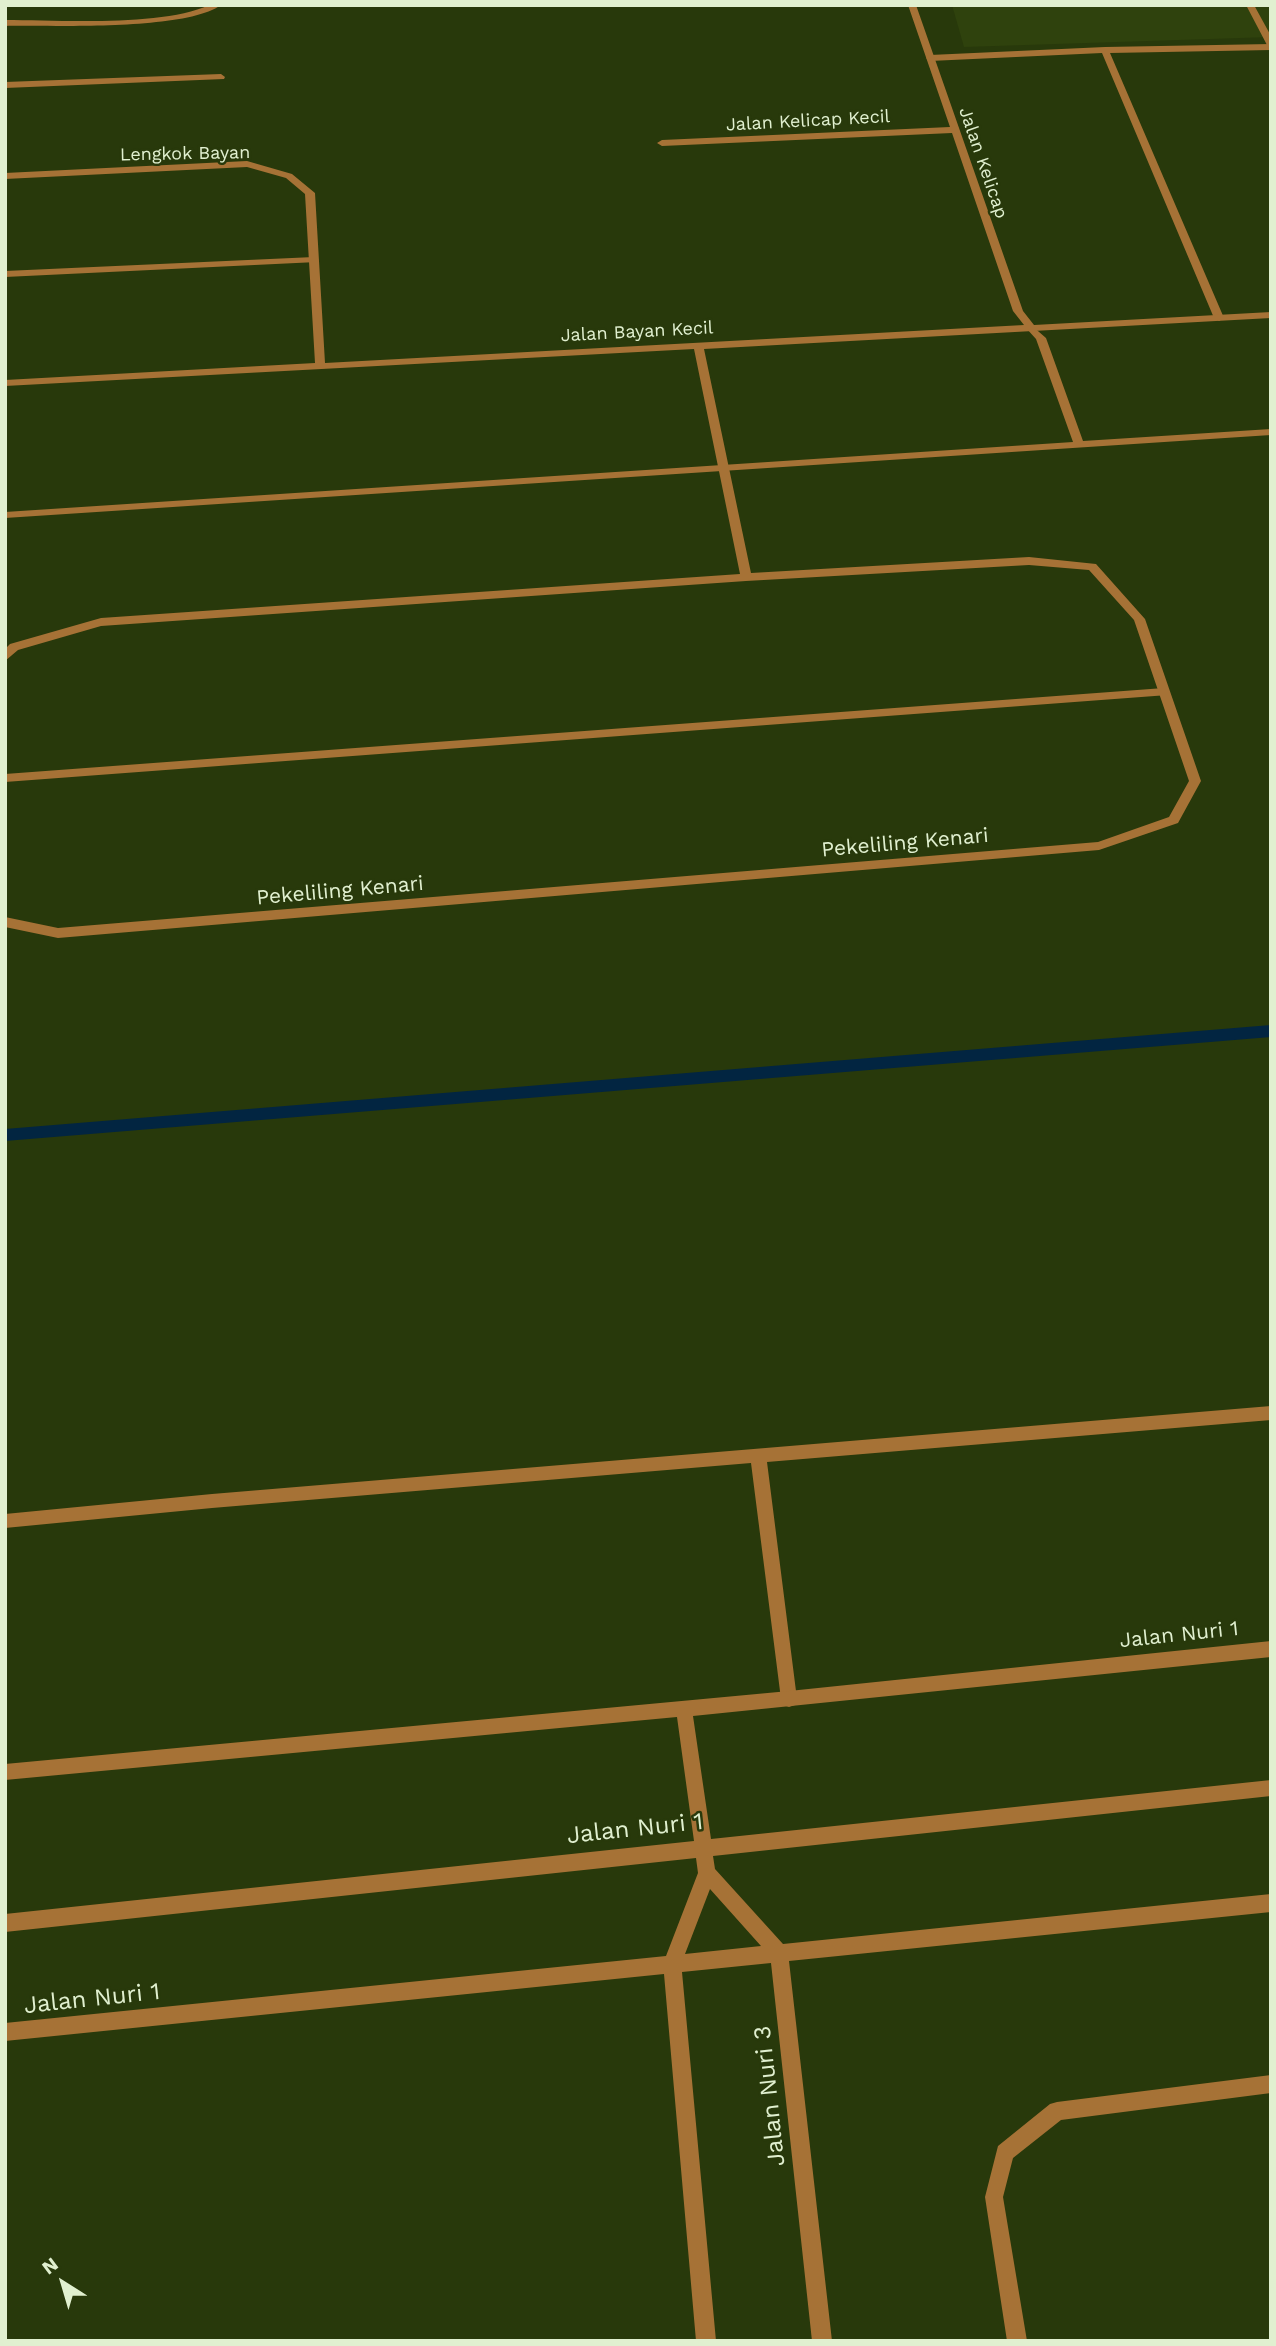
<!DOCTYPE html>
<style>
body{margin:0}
#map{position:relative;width:1276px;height:2346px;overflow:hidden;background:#28390b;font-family:"Work Sans",sans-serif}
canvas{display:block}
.frame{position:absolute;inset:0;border:7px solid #e1f0d0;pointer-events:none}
.north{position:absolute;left:28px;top:2248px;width:70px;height:70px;-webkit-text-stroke:5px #28390b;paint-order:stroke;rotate:323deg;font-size:19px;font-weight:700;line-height:28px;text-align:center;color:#e1f0d0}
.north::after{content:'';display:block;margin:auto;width:24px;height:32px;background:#e1f0d0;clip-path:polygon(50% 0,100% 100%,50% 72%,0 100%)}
</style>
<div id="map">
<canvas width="1276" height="2346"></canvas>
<div class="frame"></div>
<div class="north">N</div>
</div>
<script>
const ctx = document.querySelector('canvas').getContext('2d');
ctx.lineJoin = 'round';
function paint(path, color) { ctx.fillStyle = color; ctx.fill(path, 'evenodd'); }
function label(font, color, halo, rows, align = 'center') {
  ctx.font = font + ' "Work Sans",sans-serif'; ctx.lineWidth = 5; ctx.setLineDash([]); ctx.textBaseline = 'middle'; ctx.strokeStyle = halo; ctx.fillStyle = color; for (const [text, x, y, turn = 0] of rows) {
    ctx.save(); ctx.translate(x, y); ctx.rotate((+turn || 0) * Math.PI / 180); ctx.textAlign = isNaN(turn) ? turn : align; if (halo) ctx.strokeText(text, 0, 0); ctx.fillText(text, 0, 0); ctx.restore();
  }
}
paint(new Path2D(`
 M952,5H1271V37L964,47Z`), '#2f420d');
paint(new Path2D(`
 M1271,1025V1037L5,1141V1129Z`), '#022541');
paint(new Path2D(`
 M1271,44V50L1110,53L1224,318L1219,321L1214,318L1102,53L930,61L926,58L930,55L1105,47Z
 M221,74L225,77L224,79L5,88V82Z
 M314,257L319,260L317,262L5,277V271Z
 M1031,325L1046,338L1083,441L1271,429V435L5,518V512L1073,442L1036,339L1026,328Z
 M1164,688L1170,692L1168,695L5,782V774Z
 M1271,1406V1420L767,1462L797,1699L795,1705L789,1707L783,1705L781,1699L751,1463L212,1508L5,1528V1514L212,1494Z`), '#a67236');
paint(new Path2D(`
 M209,5H221C184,31 54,25 5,26V20C60,20 162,27 209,5Z
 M908,5H916L1023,311L1034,325L1271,312V318L704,349L751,573L1029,557L1096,564L1145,619L1201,781L1178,823L1099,850L58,938L5,927V917L58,928L1098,842L1169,817L1189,781L1134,620L1089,570L1029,565L746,581L101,626L18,650L5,661V649L10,644L101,618L740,574L694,349L5,386V380L315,363L305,194L286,178L247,167L5,179V173L247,161L292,174L315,193L325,363L1024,325L1013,311L952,133L662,146L657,143L662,140L950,127Z
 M1246,5H1254L1271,36V48L1267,45Z
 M1271,1641V1657L693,1716L711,1839L1271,1780V1796L713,1856L715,1869L783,1944L1271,1894V1912L789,1961L832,2341H812L771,1963L682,1972L716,2341H696L664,1974L5,2041V2023L666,1956L698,1873L696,1858L5,1932V1914L694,1841L677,1717L5,1780V1764L789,1691ZM710,1889L761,1946L685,1954Z
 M1271,2075V2093L1061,2120L1013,2158L1003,2197L1027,2341H1007L985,2197L998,2146L1050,2104L1057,2102Z`), '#a67236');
label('18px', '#e1f0d0', '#28390b', [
 ["Jalan Kelicap Kecil",808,121,-3],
 ["Lengkok Bayan",185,154,-1],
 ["Jalan Kelicap",983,163,71],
 ["Jalan Bayan Kecil",637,332,-3]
]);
label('21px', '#e1f0d0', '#28390b', [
 ["Pekeliling Kenari",905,843,-5],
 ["Pekeliling Kenari",340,891,-5],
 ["Jalan Nuri 1",1179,1635,-6]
]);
label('24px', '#e1f0d0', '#28390b', [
 ["Jalan Nuri 1",635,1829,-6],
 ["Jalan Nuri 1",92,1999,-6],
 ["Jalan Nuri 3",770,2096,-96]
]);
</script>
